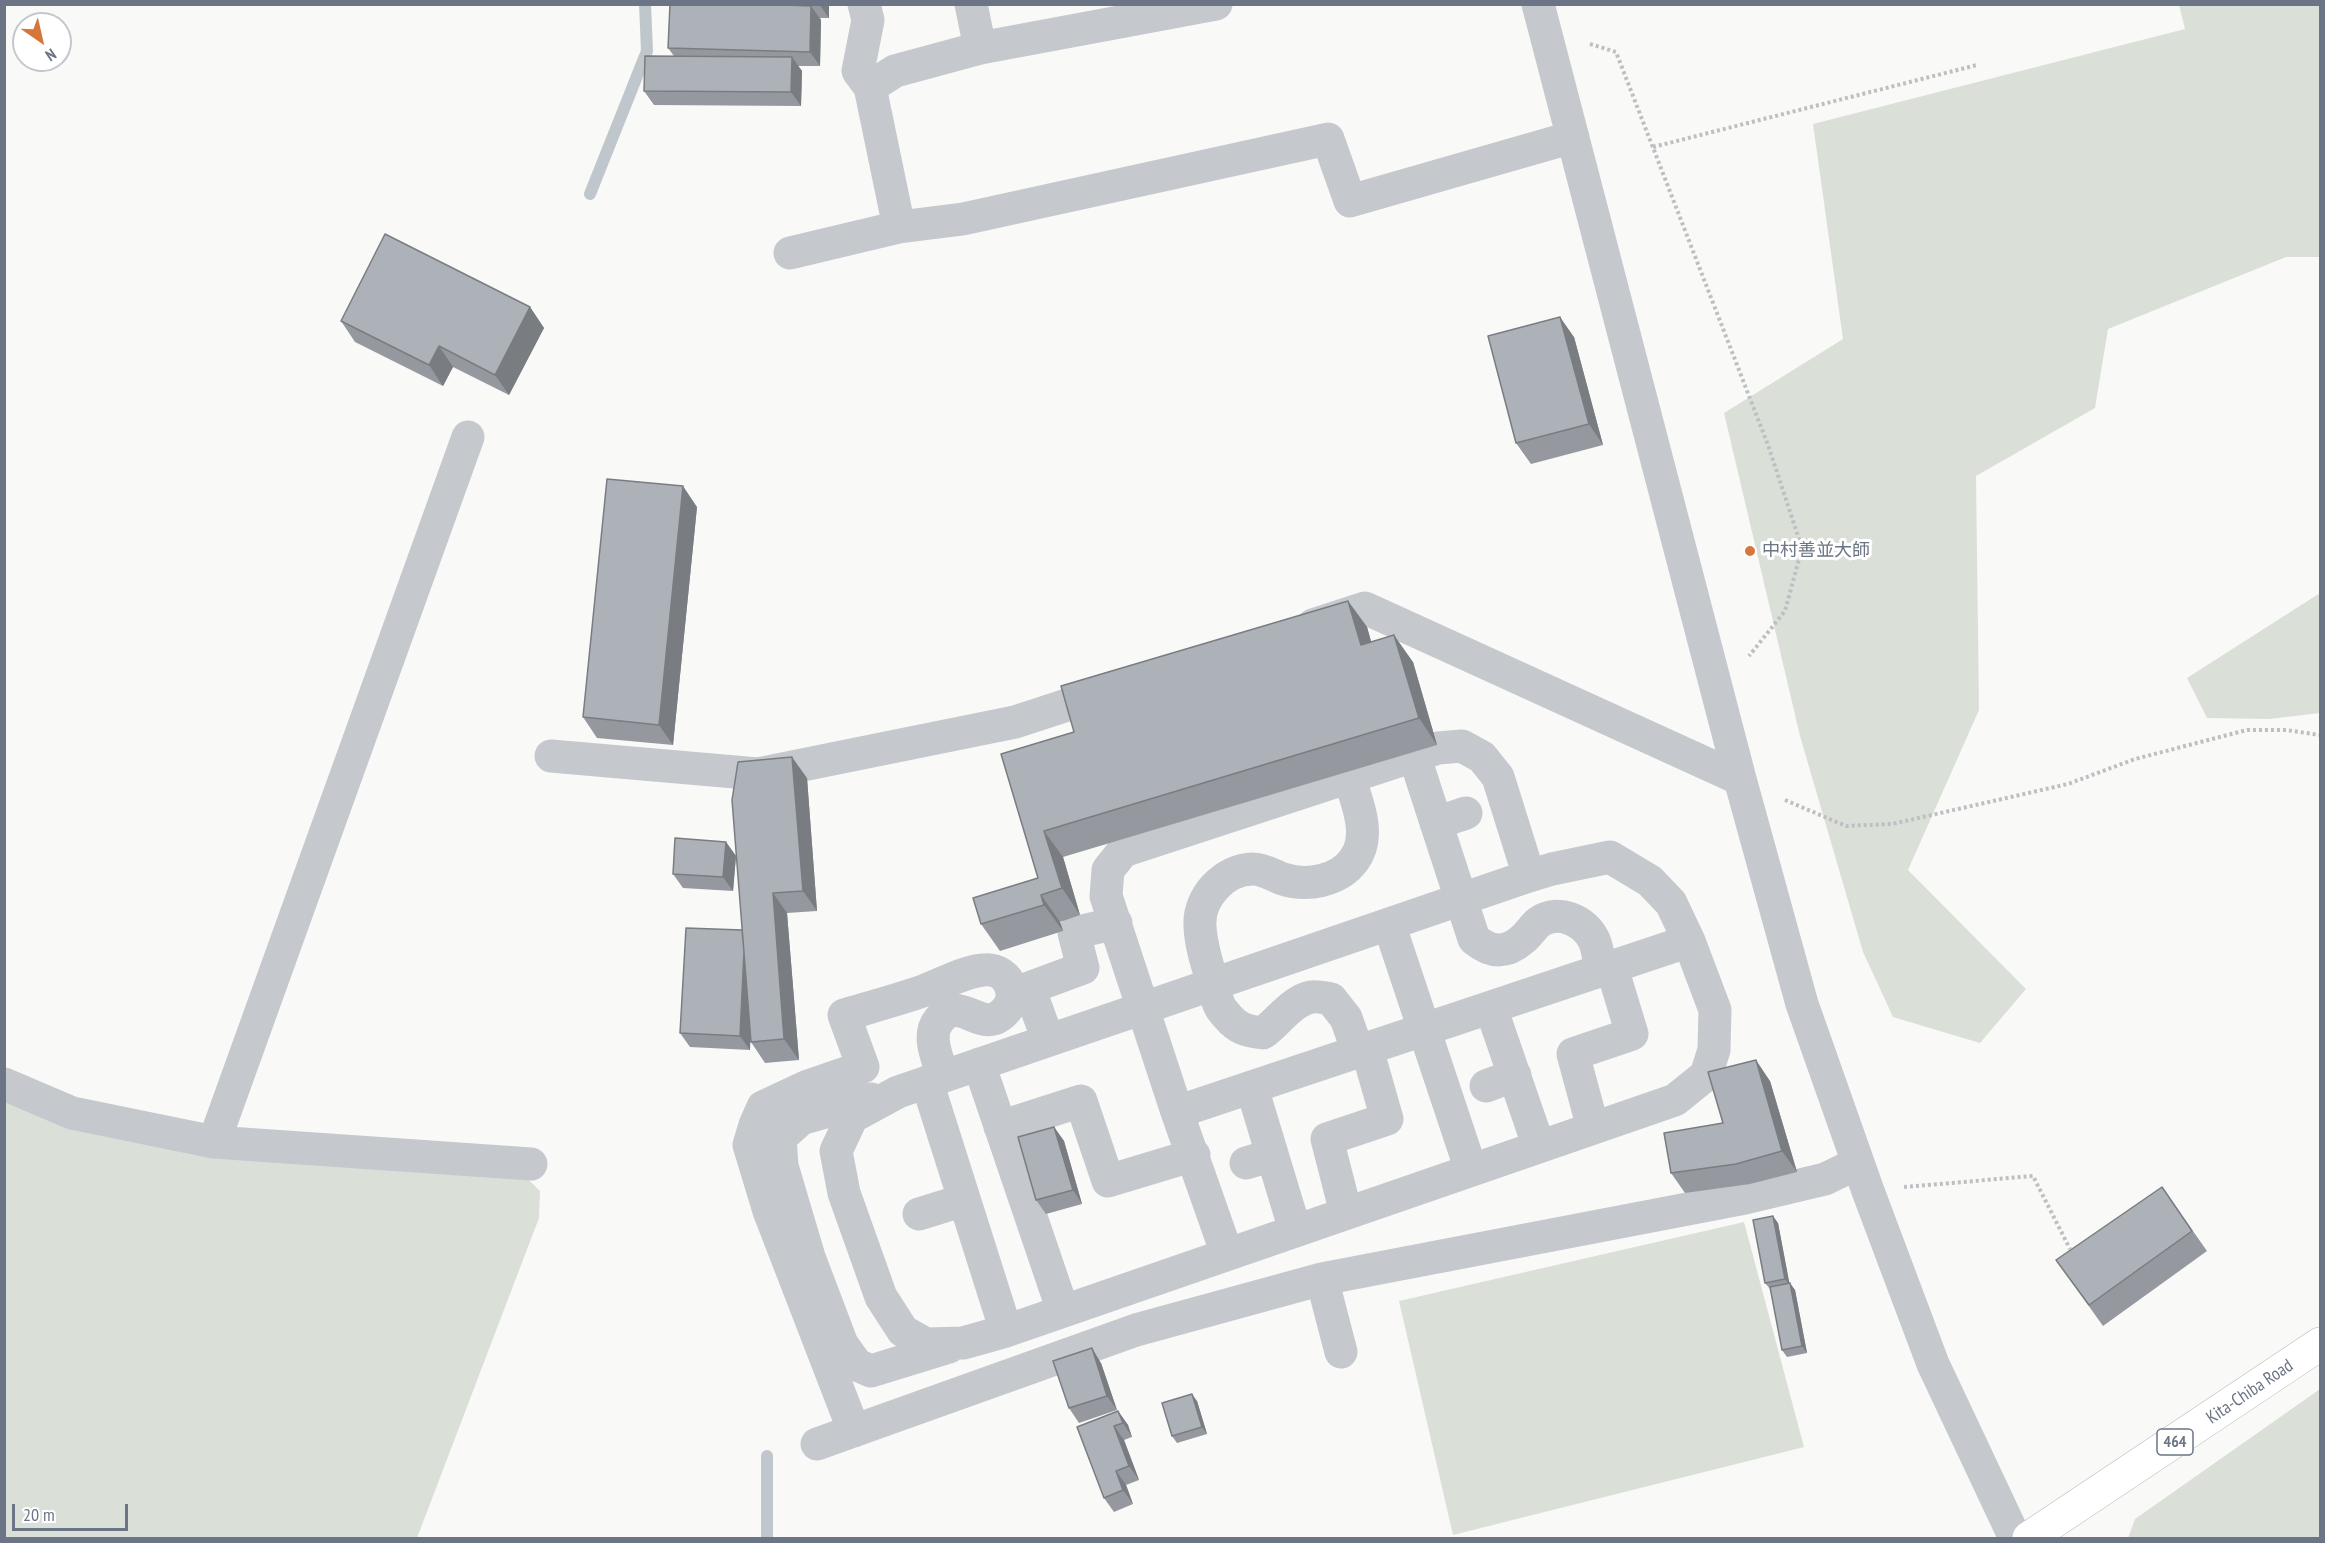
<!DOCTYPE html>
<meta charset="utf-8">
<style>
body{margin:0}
#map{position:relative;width:2325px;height:1543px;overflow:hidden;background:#f9f9f7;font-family:"PT Sans Narrow",sans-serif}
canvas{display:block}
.frame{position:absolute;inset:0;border:6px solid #6b7585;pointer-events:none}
.north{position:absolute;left:12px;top:12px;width:60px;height:60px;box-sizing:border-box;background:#fff;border:2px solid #c4c8ce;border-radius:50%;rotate:146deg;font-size:16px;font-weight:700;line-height:24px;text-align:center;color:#6b7585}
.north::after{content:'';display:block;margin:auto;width:21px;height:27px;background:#d5773b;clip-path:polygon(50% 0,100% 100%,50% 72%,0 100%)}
.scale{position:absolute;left:12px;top:1504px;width:116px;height:27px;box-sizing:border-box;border:3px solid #6b7585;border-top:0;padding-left:8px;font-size:18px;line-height:21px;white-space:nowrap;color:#6b7585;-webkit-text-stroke:4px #fff;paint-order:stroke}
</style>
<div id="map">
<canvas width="2325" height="1543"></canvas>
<div class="frame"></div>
<div class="north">N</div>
<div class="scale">20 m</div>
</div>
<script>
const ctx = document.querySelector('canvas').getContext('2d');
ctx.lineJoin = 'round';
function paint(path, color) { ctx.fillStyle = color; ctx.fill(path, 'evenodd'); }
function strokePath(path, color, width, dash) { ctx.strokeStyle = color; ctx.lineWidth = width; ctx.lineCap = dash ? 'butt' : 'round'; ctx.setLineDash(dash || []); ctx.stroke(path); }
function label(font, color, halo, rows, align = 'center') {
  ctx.font = font + ' "PT Sans Narrow","Noto Sans JP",sans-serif'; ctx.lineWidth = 6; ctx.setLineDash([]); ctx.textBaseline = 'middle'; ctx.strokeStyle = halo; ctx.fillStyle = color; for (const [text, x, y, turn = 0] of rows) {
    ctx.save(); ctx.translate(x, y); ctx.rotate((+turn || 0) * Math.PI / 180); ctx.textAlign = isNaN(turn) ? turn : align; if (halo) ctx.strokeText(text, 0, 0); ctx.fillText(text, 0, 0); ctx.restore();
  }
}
paint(new Path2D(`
 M2179,5H2320V257H2286L2108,329L2095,408L1976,476L1979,710L1908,870L2026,989L1980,1043L1893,1017L1863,952L1800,736L1724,413L1843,339L1813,124L2185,29Z
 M2320,593V713L2269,719L2207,718L2187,678Z
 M4,1084L84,1129L525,1176L540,1191L539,1218L417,1538H5Z
 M1744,1222L1804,1447L1453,1535L1399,1301Z
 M2320,1389V1538H2128L2135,1519Z`), '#dae0d8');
strokePath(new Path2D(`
 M590,194L647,51L645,4
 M767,1456V1538`), '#c0c7cc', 12);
const highway = new Path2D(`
 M2029,1538L2320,1344`);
strokePath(highway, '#b8babe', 34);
strokePath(new Path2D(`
 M1590,44L1616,52L1768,445L1802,548L1785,611L1749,656
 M1653,147L1977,65
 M1785,800L1846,826L1892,824L2068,784L2135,759L2247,730H2286L2320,735
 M1904,1187L2033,1176L2070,1249`), '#bdbfc2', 4, [3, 3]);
strokePath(new Path2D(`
 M864,4L868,20L858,71L870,87L899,227
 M971,4L980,48
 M1538,4L1740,779L1802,1004L1868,1191L1933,1364L2015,1538
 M870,87L895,71L980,48L1216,4
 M790,253L899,227L963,219L1328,139L1350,201L1573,137
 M1313,625L1365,608L1740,779
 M1414,755L1474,939C1491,953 1506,954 1523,939C1529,934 1533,927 1539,922C1558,909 1584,920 1594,940C1598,949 1599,961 1601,971
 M551,756L758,774L1015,722L1110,691
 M1349,777C1357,802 1372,836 1354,860C1339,881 1307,887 1283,879C1274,876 1264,869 1253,869C1224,869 1198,898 1200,926C1201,952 1212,977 1218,1002C1220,1009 1223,1011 1228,1017C1238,1029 1247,1031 1263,1033C1278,1022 1292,1001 1311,997C1317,996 1325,998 1331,999L1346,1018L1358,1052
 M1436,823L1466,813
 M1610,857L1650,881L1671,903L1689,941L1715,1010L1714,1050L1706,1075L1675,1100L1006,1331L963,1343L926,1344L903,1331L881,1297L844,1193L836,1151L852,1117L898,1092L1529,876L1552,869Z
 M1389,924L1471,1170
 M1491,1008L1539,1147
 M1048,1040L1029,988L1083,968L1074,933L1116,923
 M979,1064L1063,1311
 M927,1082L1006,1331
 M4,1084L72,1113L214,1142L531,1164
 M1486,1086L1515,1075
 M1252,1088L1295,1230
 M871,1099L801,1119L780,1138L782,1166L809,1257L842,1344L857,1365L871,1371L949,1347
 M1177,1112L1689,941
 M1000,1127L1081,1101L1108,1181L1194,1155
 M1593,1128L1573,1054L1632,1034L1612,968
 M214,1142L468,437
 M1246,1163L1272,1155
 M1346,1213L1327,1139L1387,1119L1367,1049
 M919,1214L964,1200
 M1227,1254L1177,1112L1106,896L1108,870L1123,851L1438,748L1462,746L1482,757L1498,777L1529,876
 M1322,1279L1341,1352
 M854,1431L769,1211L749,1145L755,1125L763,1107L808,1086L863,1067L844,1015C871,1007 897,1000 923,991C942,984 963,972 983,970C996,968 1008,976 1011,988C1013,995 1012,1003 1007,1009C982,1040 962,991 939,1020C926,1036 938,1059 943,1076
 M817,1444L1136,1330L1322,1279L1745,1198L1825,1179L1858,1163`), '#c5c8cc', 33);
strokePath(highway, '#fff', 33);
paint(new Path2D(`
 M670,4H829V18H820L821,20L820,66H798L802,71L801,106L654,105L644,91L674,56L668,48Z
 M530,307L544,328L509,395L453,367L443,386L355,342L341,321Z
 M1574,337L1603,445L1531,464L1516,443Z
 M697,507L673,745L597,738L583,717Z
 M1348,601L1367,627L1371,642L1413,662L1437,745L1063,857L1080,915L1060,922L1063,931L1000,951L981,924L1038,878L1001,754L1074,732Z
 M807,778L817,911L787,913L799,1060L765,1063L751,1042L750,1037V1050L690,1047L680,1033L742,930Z
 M726,842L736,856L733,891L683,888L673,874Z
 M1770,1081L1797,1172L1750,1184L1685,1193L1671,1173L1723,1123Z
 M1054,1127L1064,1141L1082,1204L1046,1214L1036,1200Z
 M2162,1187L2207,1251L2103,1326L2056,1260Z
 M1778,1223L1789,1283L1795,1290L1807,1353L1787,1357L1782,1350L1771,1290L1765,1283Z
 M1101,1363L1117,1410L1079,1423L1069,1408Z
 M1197,1401L1207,1434L1177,1443L1172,1436Z
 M1118,1411L1128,1425L1132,1437L1124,1440L1139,1480L1126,1485L1133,1504L1114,1512L1104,1498L1077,1427Z`), '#95999f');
paint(new Path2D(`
 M819,4H829V18Z
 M811,6L821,20L820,66L810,52Z
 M792,57L802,71L801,106L791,92Z
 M530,307L544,328L509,395L495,375Z
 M1560,317L1574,337L1603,445L1589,424Z
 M439,346L453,367L443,386L429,365Z
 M683,486L697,507L673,745L659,725Z
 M1348,601L1367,627L1380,672L1361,645Z
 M1394,635L1413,662L1437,745L1419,718Z
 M792,757L807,778L817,911L803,891Z
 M1044,831L1063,857L1080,915L1062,888Z
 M726,842L736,856L733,891L723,877Z
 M773,893L787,913L799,1060L784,1039Z
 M1041,895L1060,922L1063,931L1044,905Z
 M745,930L755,945L750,1050L740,1036Z
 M1756,1060L1770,1081L1797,1172L1782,1151Z
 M1054,1127L1064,1141L1082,1204L1073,1190Z
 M1773,1216L1778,1223L1790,1286L1785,1279Z
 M1790,1283L1795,1290L1807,1353L1802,1346Z
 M1092,1348L1101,1363L1117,1410L1107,1396Z
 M1192,1394L1197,1401L1207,1434L1202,1427Z
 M1118,1411L1128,1425L1132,1437L1123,1423Z
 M1114,1426L1124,1440L1139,1480L1129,1466Z
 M1116,1471L1126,1485L1133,1504L1123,1490Z`), '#797d82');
const building = new Path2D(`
 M670,4H760L811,6L810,52L668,48Z
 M645,56L792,57L791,92L644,91Z
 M385,234L530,307L495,375L439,346L429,365L341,321Z
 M1560,317L1589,424L1516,443L1488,336Z
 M607,479L683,486L659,725L583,717Z
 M1348,601L1361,645L1394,635L1419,718L1044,831L1062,888L1041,895L1044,905L981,924L973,898L1038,878L1001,754L1074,732L1061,686Z
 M792,757L803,891L773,893L784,1039L751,1042L732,800L738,762Z
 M675,838L726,842L723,877L673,874Z
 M686,928L742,930L744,952L740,1036L680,1033Z
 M1756,1060L1782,1151L1736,1164L1671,1173L1664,1133L1723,1123L1708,1072Z
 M1054,1127L1073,1190L1036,1200L1018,1137Z
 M2162,1187L2192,1231L2089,1305L2056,1260Z
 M1773,1216L1785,1279L1765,1283L1753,1220Z
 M1790,1283L1802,1346L1782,1350L1770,1287Z
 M1092,1348L1107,1396L1069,1408L1053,1361Z
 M1192,1394L1202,1427L1172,1436L1162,1403Z
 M1118,1411L1123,1423L1114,1426L1129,1466L1116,1471L1123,1490L1104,1498L1077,1427Z`);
paint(building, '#adb2b9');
strokePath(building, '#797d82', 1.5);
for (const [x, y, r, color] of [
 [1750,551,6,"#d5773b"]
]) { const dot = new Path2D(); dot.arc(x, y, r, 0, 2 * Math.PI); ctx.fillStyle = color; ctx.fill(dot); strokePath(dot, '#fff', 2); }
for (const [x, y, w] of [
 [2175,1442,36]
]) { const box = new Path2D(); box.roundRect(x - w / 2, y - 13, w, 26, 4.5); ctx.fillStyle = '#fff'; ctx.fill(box); strokePath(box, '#6b7585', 1.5); }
label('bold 16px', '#6b7585', null, [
 ["464",2175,1442]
]);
label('18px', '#6b7585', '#fff', [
 ["中村善並大師",1762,551]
], 'left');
label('18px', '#6b7585', '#fff', [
 ["Kita-Chiba Road",2250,1392,-34]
]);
</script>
